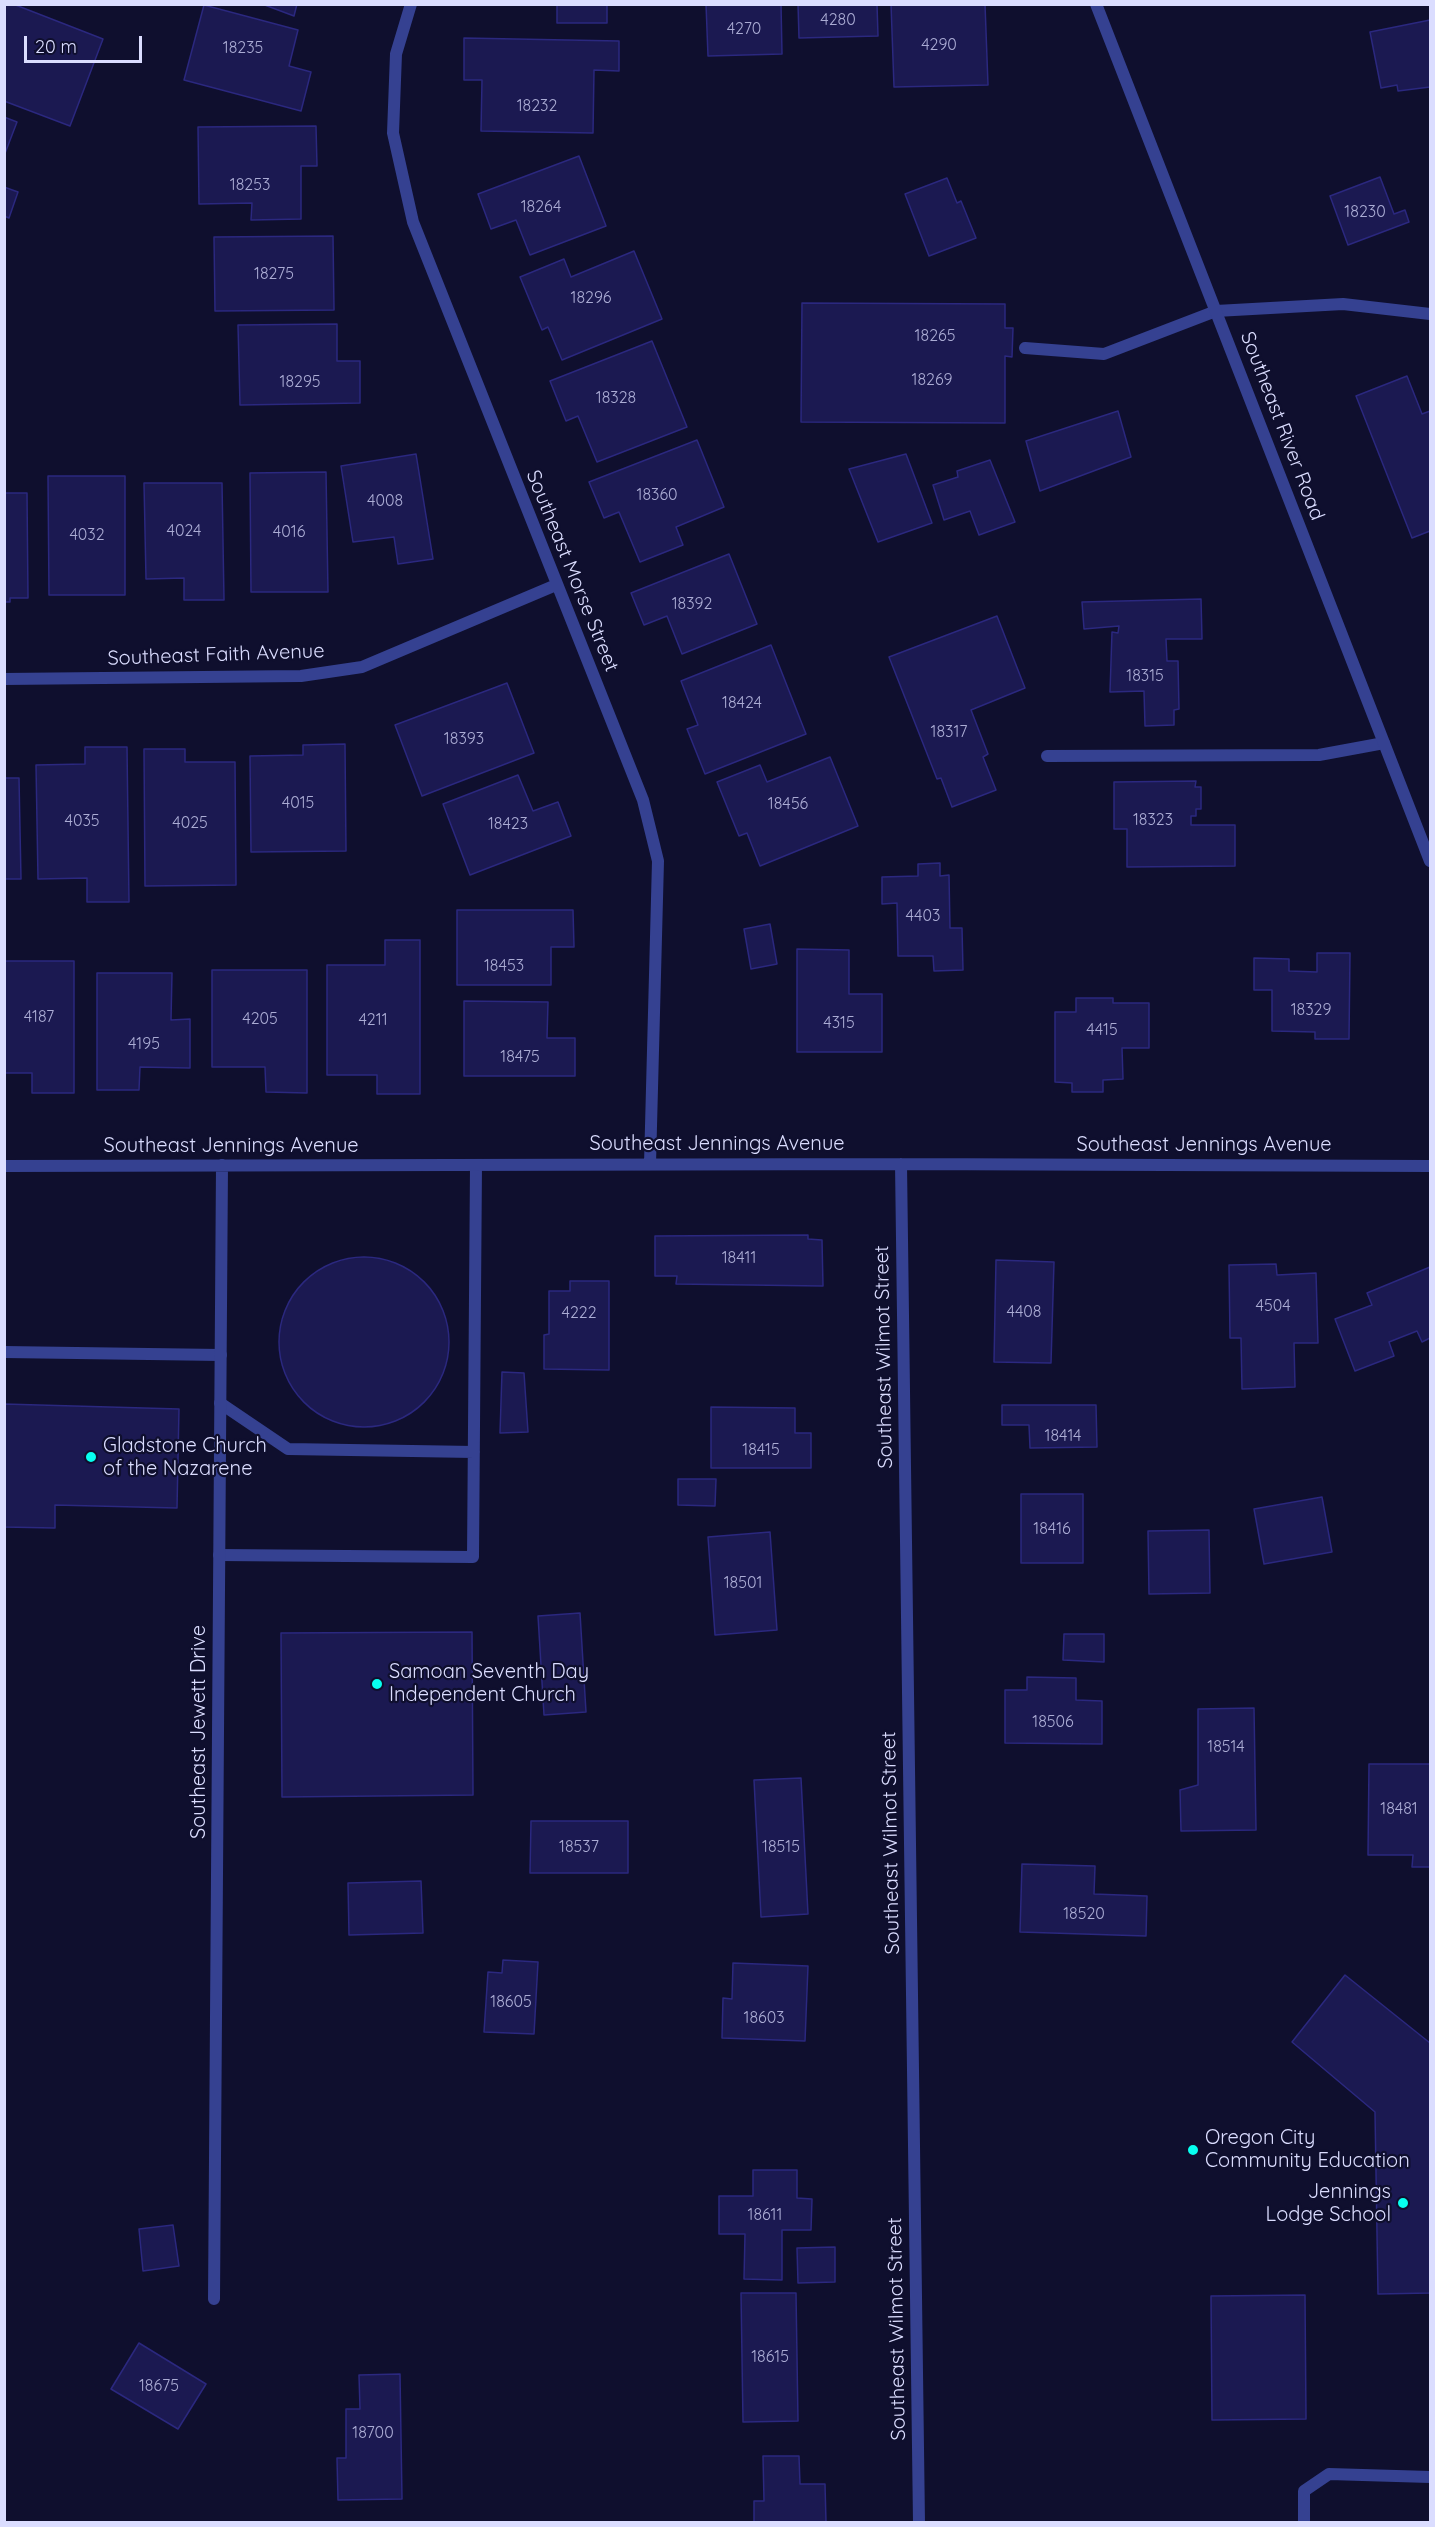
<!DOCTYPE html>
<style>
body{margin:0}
#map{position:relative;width:1435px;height:2527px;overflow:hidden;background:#0f0f2e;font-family:Quicksand,sans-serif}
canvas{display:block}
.frame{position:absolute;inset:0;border:6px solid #dbddff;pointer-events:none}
.scale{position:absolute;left:24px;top:36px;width:118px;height:27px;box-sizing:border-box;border:3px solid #dbddff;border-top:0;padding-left:8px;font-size:18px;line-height:21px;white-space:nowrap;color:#dbddff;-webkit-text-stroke:4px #0f0f2e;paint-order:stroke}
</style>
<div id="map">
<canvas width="1435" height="2527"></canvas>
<div class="frame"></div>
<div class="scale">20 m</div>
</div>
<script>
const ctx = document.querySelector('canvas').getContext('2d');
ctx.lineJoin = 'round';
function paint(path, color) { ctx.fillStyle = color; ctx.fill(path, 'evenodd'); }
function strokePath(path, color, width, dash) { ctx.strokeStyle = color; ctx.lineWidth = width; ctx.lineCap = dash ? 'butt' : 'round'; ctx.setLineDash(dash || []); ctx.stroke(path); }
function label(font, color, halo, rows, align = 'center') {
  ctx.font = font + ' Quicksand,sans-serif'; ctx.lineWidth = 4.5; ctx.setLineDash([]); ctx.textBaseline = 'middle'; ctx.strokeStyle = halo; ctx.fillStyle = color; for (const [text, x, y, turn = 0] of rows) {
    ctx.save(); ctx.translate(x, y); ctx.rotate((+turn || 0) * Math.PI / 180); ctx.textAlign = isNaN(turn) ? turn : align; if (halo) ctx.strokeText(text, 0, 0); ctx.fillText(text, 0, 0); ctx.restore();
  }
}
const building = new Path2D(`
 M4,4H13L103,39L70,126L4,101Z
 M262,4H297L294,16Z
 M557,4H658V5H607V23H557Z
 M706,4H781L782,54L708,56Z
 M798,4H877L878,36L799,38Z
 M891,4H985L988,85L894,87Z
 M204,5L298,30L289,66L311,72L301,111L184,80Z
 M1430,20V87L1398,91L1397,85L1381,88L1370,32Z
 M464,38L619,41V71L594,70L593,133L481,131L482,80H464Z
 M4,117L17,122L4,156Z
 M316,126L317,166H301V219L251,220L252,203L199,204L198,127Z
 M579,156L606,226L530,255L516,220L491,229L478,194Z
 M1380,177L1394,214L1405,210L1409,222L1348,245L1330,196Z
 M947,178L957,203L961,201L976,238L929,256L905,194Z
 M4,187L18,192L9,218L4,216Z
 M333,236L334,310L215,311L214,237Z
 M634,251L662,319L562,360L548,327L542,330L520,277L564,259L571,277Z
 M802,303L1005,304V328H1013L1012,357L1005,356V423L801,422Z
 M337,324V361H360V403L240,405L238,325Z
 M652,341L687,427L597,462L578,416L566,421L550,381Z
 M1407,376L1422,414L1430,411V531L1412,538L1356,396Z
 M1118,411L1131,457L1040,491L1026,441Z
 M697,440L724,507L676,527L683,545L640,562L619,512L604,518L589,482Z
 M416,454L433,559L398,564L394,537L353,542L341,466Z
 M906,454L932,523L878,542L849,469Z
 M990,460L1015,522L979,535L970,511L944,520L933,485L958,477L957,471Z
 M326,472L328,592H251L250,473Z
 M48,476H125V595H49Z
 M144,483H222L224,600H184V578L146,579Z
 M4,493H27L28,598H10V602H4Z
 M729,554L757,624L682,654L667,616L644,625L631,593Z
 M1201,599L1202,639H1166L1167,661H1178L1179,709L1174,710V725L1145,726L1144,691L1110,692L1112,632L1118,633L1119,626L1084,629L1082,602Z
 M997,616L1025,688L971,710L988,754L983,757L996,790L952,807L941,778L937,779L889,657Z
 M771,645L806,734L705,774L687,729L698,725L681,681Z
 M507,683L534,753L422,796L395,725Z
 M345,744L346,851L251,852L250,756L303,755V745Z
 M85,747H127L129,902H87V878L38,879L36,765L85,764Z
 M144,749H185V762H235L236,885L145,886Z
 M830,757L858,826L760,866L747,833L739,836L717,782L760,765L767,782Z
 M518,775L533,811L558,802L571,836L470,875L443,804Z
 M4,778H19L21,879H4Z
 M1196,781L1195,787H1201V809H1196V816H1191V825H1235V866L1127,867V829H1114V782Z
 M940,863V876L949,875L950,928H962L963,970L934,971L933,956H898L897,903L882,904V877L918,876V864Z
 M457,910H573L574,947H551V985H457Z
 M770,924L777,964L751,969L744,929Z
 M385,940H420V1094H377V1075H327V965H385Z
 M797,949L849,950V994H882V1052H797Z
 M1317,953H1350L1349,1039H1315V1032L1272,1031V990H1254V958L1289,959V971L1317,972Z
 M4,961H74V1093H32V1073H4Z
 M212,970H307V1093L266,1092L265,1067H212Z
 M97,973H172L171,1020L190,1019V1068L140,1067L139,1090H97Z
 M1076,998H1113V1003H1149V1048H1122L1123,1079L1103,1080V1092H1072V1083L1055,1082V1012H1076Z
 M464,1001L548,1002L547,1038H575V1076H464Z
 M808,1235V1239L822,1240L823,1286L676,1284L677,1276H655V1236Z
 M279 1342a85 85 0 1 1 170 0a85 85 0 1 1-170 0Z
 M996,1260L1054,1262L1051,1363L994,1362Z
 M1276,1264L1277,1275L1316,1273L1318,1343H1294L1295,1387L1242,1389L1241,1338H1230L1229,1265Z
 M1430,1267V1338L1422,1342L1417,1331L1389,1342L1394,1356L1355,1371L1335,1319L1372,1305L1367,1293Z
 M570,1281H609V1370L544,1369V1335L549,1334V1291H570Z
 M502,1372L524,1373L528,1432L500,1433Z
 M4,1404L179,1409L177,1508L55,1505V1528L4,1527Z
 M1002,1405H1096L1097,1447L1030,1448L1029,1425H1002Z
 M711,1407L795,1408V1433H811V1468H711Z
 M678,1479H716L715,1506L678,1505Z
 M1021,1494H1083V1563H1021Z
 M1322,1497L1332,1552L1264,1564L1254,1509Z
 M1209,1530L1210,1593L1149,1594L1148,1531Z
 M770,1532L777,1630L715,1635L708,1537Z
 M580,1613L586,1712L544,1715L538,1616Z
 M472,1632L473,1795L282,1797L281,1633Z
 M1064,1634H1104V1662L1063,1660Z
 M1027,1677L1076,1678V1700L1102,1701V1744L1005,1743V1690H1027Z
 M1254,1708L1256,1830L1181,1831L1180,1790L1198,1785V1709Z
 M1369,1764H1430V1867H1412L1413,1855H1368Z
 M801,1778L808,1914L761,1917L754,1780Z
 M531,1821H628V1873H530Z
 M1022,1864L1095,1866L1094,1894L1147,1896L1146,1936L1020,1932Z
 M421,1881L423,1933L349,1935L348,1883Z
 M503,1960L538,1962L534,2034L484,2032L488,1972L502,1973Z
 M733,1963L808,1966L805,2041L722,2038L723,1998L732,1999Z
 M1345,1975L1430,2043V2293L1378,2294L1375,2112L1292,2042Z
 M753,2170H797V2198L812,2199L811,2230H782V2280L744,2279L745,2234H719V2196H753Z
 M173,2225L179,2266L143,2271L139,2229Z
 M835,2247V2282L798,2283L797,2248Z
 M741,2293H796L798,2421L743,2422Z
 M1305,2295L1306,2419L1212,2420L1211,2296Z
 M139,2343L206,2384L178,2429L111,2389Z
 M400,2374L402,2499L338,2500L337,2458H346V2409H360L359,2375Z
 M763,2456H799L800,2484H825L826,2522H754V2501H764Z`);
paint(building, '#1b1951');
strokePath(building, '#2b287f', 1.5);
strokePath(new Path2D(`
 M1025,348L1104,354L1216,311L1343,304L1430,314
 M1047,756L1319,755L1384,743
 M4,1352L221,1355
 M220,1403L288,1449L474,1452
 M219,1555L473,1557L476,1165
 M1304,2522V2491L1329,2474L1430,2477`), '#354191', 12);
strokePath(new Path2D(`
 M411,4L396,54L393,133L413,222L643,800L658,861L650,1164
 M4,679L301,676L362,667L556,585
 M901,1164L919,2522
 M4,1166L901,1164L1430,1166
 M214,2299L222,1165`), '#354191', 12);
strokePath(new Path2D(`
 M1096,4L1430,861`), '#354191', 12);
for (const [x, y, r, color] of [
 [91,1457,6,"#07ffef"],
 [377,1684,6,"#07ffef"],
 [1193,2150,6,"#07ffef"],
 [1403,2203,6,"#07ffef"]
]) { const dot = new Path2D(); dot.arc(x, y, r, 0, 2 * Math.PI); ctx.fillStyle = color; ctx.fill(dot); strokePath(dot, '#0f0f2e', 2); }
label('16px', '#abacd4', null, [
 ["4280",838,20],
 ["4270",744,29],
 ["4290",939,45],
 ["18235",243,48],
 ["18232",537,106],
 ["18253",250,185],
 ["18264",541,207],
 ["18230",1365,212],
 ["18275",274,274],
 ["18296",591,298],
 ["18265",935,336],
 ["18269",932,380],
 ["18295",300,382],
 ["18328",616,398],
 ["18360",657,495],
 ["4008",385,501],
 ["4024",184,531],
 ["4016",289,532],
 ["4032",87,535],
 ["18392",692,604],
 ["18315",1145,676],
 ["18424",742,703],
 ["18317",949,732],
 ["18393",464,739],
 ["4015",298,803],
 ["18456",788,804],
 ["18323",1153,820],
 ["4035",82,821],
 ["4025",190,823],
 ["18423",508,824],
 ["4403",923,916],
 ["18453",504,966],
 ["18329",1311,1010],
 ["4187",39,1017],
 ["4205",260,1019],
 ["4211",373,1020],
 ["4315",839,1023],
 ["4415",1102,1030],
 ["4195",144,1044],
 ["18475",520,1057],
 ["18411",739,1258],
 ["4504",1273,1306],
 ["4408",1024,1312],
 ["4222",579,1313],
 ["18414",1063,1436],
 ["18415",761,1450],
 ["18416",1052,1529],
 ["18501",743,1583],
 ["18506",1053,1722],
 ["18514",1226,1747],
 ["18481",1399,1809],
 ["18537",579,1847],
 ["18515",781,1847],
 ["18520",1084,1914],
 ["18605",511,2002],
 ["18603",764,2018],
 ["18611",765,2215],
 ["18615",770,2357],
 ["18675",159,2386],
 ["18700",373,2433]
]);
label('20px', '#dbddff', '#0f0f2e', [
 ["Southeast River Road",1282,426,69],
 ["Southeast Morse Street",572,571,68],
 ["Southeast Faith Avenue",216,655,-2],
 ["Southeast Jennings Avenue",717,1144],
 ["Southeast Jennings Avenue",1204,1145],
 ["Southeast Jennings Avenue",231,1146],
 ["Southeast Wilmot Street",884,1357,-91],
 ["Southeast Jewett Drive",199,1732,-90],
 ["Southeast Wilmot Street",891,1843,-91],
 ["Southeast Wilmot Street",897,2329,-91]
]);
label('20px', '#dbddff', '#0f0f2e', [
 ["Gladstone Church",103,1446],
 ["of the Nazarene",103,1469],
 ["Samoan Seventh Day",389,1672],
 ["Independent Church",389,1695],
 ["Oregon City",1205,2138],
 ["Community Education",1205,2161],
 ["Jennings",1391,2192,"right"],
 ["Lodge School",1391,2215,"right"]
], 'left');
</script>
